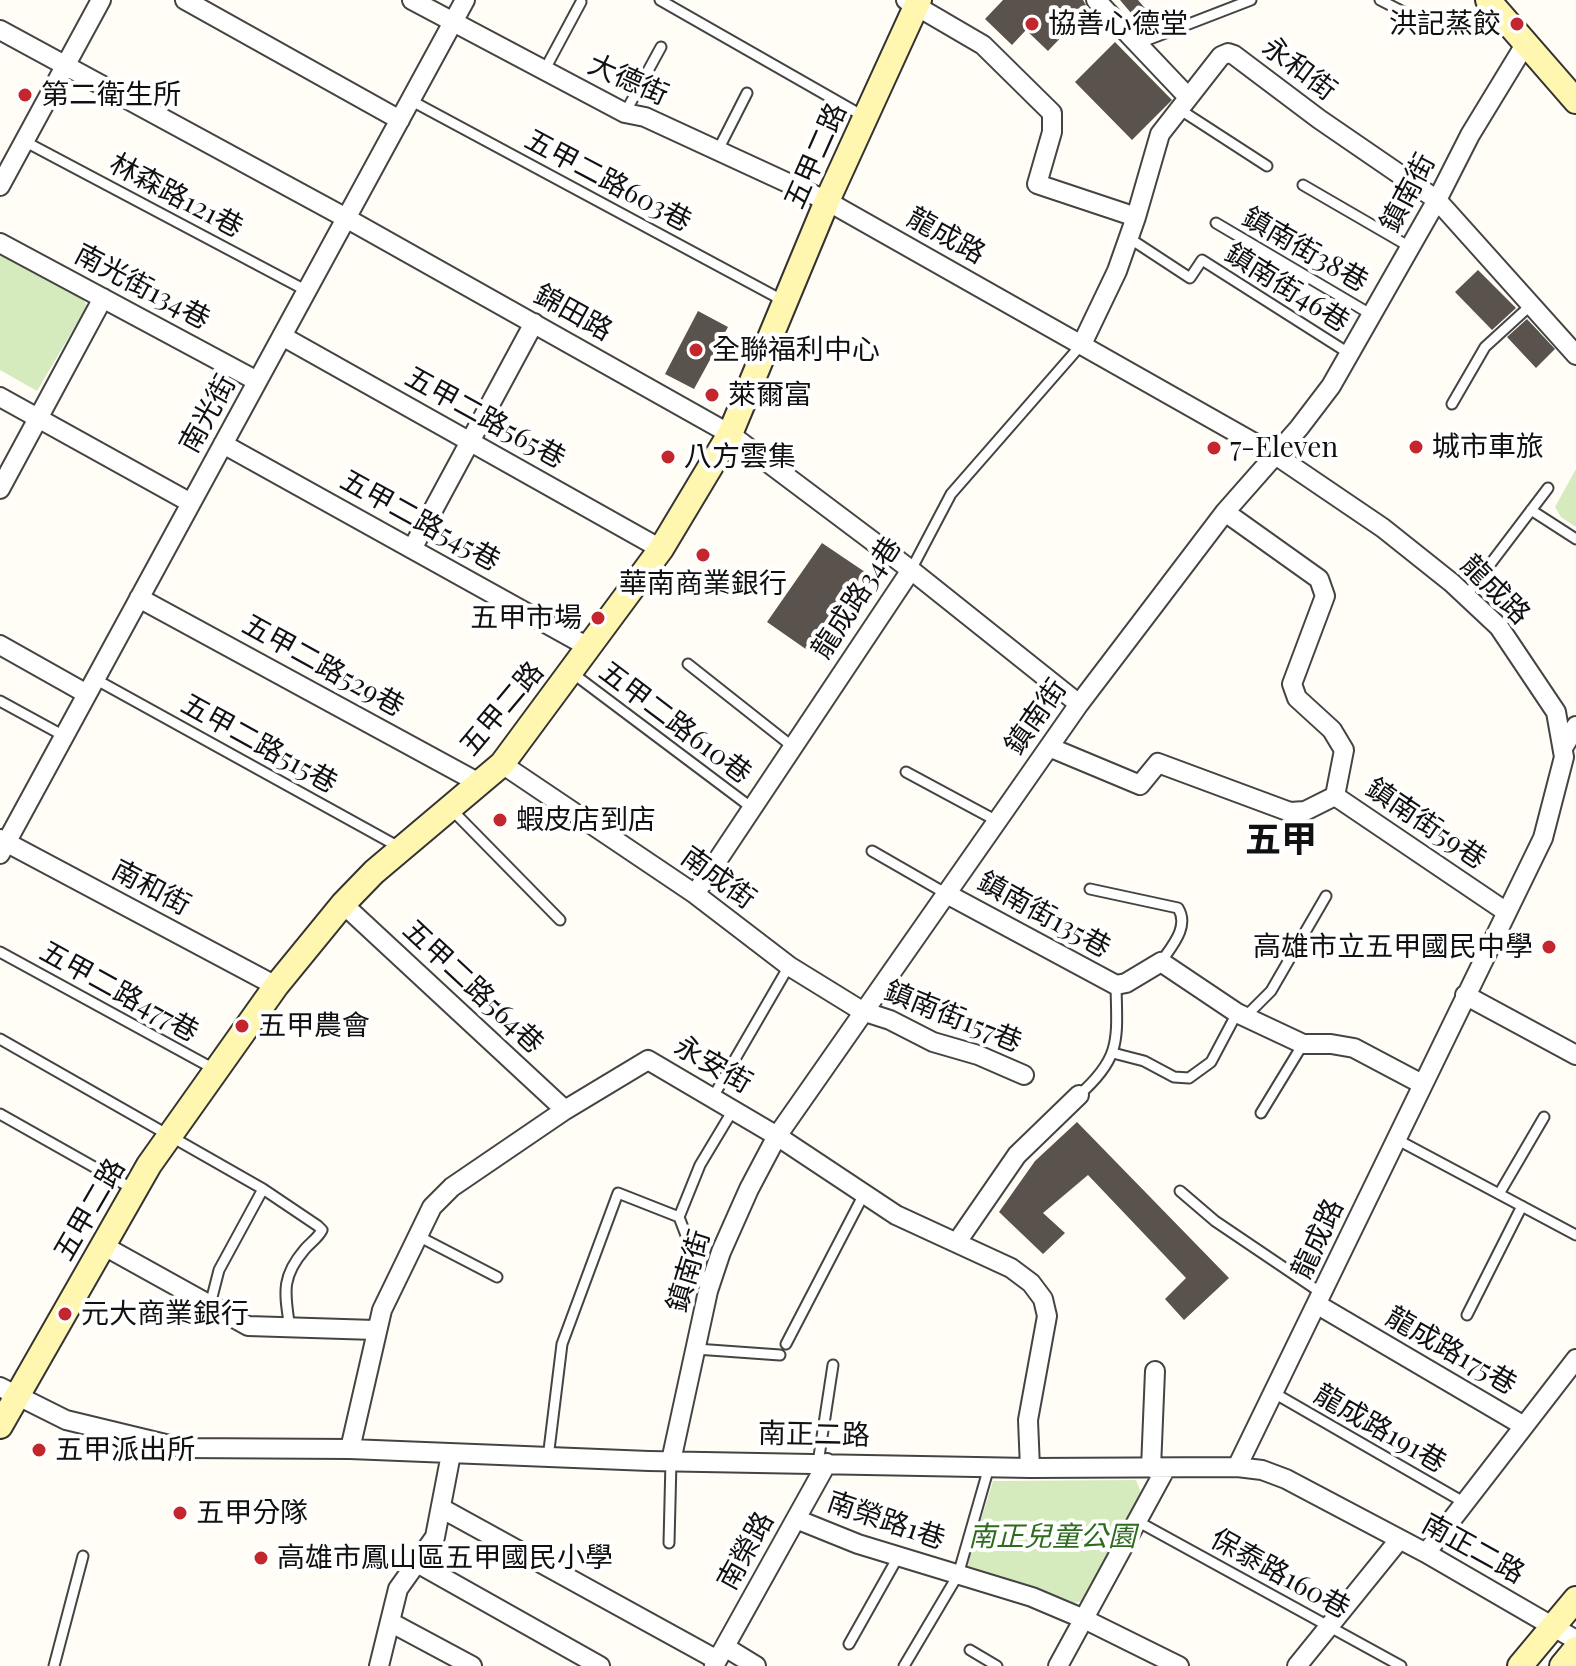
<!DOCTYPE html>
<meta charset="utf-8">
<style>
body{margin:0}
canvas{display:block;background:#fffdf5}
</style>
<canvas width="1576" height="1666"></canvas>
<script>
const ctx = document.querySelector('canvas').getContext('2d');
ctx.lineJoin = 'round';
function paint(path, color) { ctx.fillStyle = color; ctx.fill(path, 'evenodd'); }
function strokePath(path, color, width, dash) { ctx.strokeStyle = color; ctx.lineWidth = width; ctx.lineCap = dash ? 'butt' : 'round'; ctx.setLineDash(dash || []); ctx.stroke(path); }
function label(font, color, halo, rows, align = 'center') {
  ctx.font = font + ' "Playfair Display","Noto Sans TC",serif'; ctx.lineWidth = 8; ctx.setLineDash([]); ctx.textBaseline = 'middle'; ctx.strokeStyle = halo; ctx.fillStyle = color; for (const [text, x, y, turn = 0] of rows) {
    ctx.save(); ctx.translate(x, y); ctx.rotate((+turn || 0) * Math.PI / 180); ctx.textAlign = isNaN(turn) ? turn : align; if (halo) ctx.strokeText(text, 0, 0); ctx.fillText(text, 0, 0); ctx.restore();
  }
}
paint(new Path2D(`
 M0,254L81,296L87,306L37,391L0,370Z
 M1576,469V527L1561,517L1555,507Z
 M1136,1480L1141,1493L1085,1601L1074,1603L966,1568L993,1481Z`), '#d5ebbd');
paint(new Path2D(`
 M1003,0H1083L1088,9L1048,51L1026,30L1012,45L985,19Z
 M1120,0H1138L1161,27L1147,32Z
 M1115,42L1172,100L1132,140L1075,82Z
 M1478,270L1516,308L1492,330L1455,292Z
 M698,311L728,327L694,389L665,374Z
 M1527,319L1555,349L1536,368L1507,337Z
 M822,543L865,572L810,652L767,622Z
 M1077,1122L1229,1278L1184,1320L1165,1299L1186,1278L1088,1175L1043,1213L1065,1233L1043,1254L999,1212L1035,1161Z`), '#5a524d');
const lane = new Path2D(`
 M660,0L863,116
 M1380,0L1429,25
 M1137,44L1251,0
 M544,71L581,2
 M410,100L782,300
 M1179,109L1267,166
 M625,113L661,47
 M24,141L307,291
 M718,150L747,93
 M1303,185L1410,247
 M1216,223L1372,315
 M1129,238L1190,278L1202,260L1350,354
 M1452,404L1485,347L1531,305
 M1531,510L1576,539
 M911,570L951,494L1082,344
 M1466,596L1548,488
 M688,664L793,747
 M571,672L752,808
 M95,679L399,847
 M0,701L64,736
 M906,772L997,821
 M452,810L560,920
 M872,851L945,893
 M1090,889L1178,908C1190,927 1171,947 1161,962
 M0,952L214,1069
 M1245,1017L1271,991L1326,896
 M0,1039L263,1189L318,1226L322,1230C318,1238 311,1242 305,1249C280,1278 285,1294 290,1329
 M1113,1053L1144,1061L1174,1077L1189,1078L1211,1062L1237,1013
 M1079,1095C1122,1057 1117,1039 1116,985
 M713,1097L789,966
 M1261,1113L1303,1044
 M0,1114L133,1189
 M1396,1139L1576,1235
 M1180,1191L1215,1221L1323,1294
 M1499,1194L1544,1117
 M679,1217L700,1165L733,1110
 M418,1236L497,1277
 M210,1305L219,1270L263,1189
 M1467,1315L1522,1206
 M786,1344L864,1194
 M696,1349L780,1355
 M1274,1393L1465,1503
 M548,1458L562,1344L618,1193L679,1217L706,1288
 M818,1463L833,1365
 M1137,1521L1401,1666
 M669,1543L671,1461
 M849,1644L898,1557
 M970,1650L997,1666
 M54,1666L83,1556
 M904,1666L958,1575L989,1467`);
const street = new Path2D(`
 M185,0L400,120
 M412,0L625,113L645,117L827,201L1274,454L1383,528L1452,583L1499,627L1556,712L1564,757L1543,838L1237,1467
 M906,0L983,45L1052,113V132L1037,184L1136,217
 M1096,0L1188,97
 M0,30L346,218L730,434L911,570L1079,704
 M0,186L101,0
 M0,243L257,381
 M282,336L661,549
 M1082,344L1117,271L1136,217L1160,134L1221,56L1228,53L1234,55L1319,119L1437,200L1576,355
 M0,397L191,503
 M223,444L590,648
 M0,489L103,298
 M1225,512L1319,579L1325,596L1292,684L1297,698L1332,730L1344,750L1335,796L1505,911
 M412,549L534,323
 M139,598L479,783
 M0,645L87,694
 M1049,747L1140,785L1158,763L1290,812L1305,811L1335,796
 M1563,748L1576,726
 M502,764L695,894L789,966L862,1011L890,1020L933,1042L978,1055L1024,1075
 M0,839L276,986
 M0,854L465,0
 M945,893L1116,985L1126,983L1161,962L1237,1013L1303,1044H1331L1354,1048L1422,1084
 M695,894L911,570
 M343,904L565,1110
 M1465,995L1576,1055
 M957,1242L1017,1155L1079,1095
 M104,1246L248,1326L375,1330
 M1318,1305L1524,1426
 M0,1387L66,1420L182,1448L350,1449L649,1461L1030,1468L1237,1467L1262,1470L1286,1479L1426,1553L1576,1640
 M350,1449L382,1310L432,1207L452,1187L565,1110L648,1060L777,1136L896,1215L1011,1268L1031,1283L1043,1299L1047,1316L1028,1420L1030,1468
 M671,1461L708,1291L721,1252L749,1189L777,1136L1079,704L1225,512L1299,428L1331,386L1437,200L1470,135L1526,43
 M1151,1468L1155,1371
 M441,1508L717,1660
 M796,1519L858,1544L1032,1597L1084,1619L1179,1666
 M1426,1553L1576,1359
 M417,1563L600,1666
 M390,1622L472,1666
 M725,1647L756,1666
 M379,1666L398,1589L435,1537L451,1454
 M714,1666L827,1463
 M1058,1666L1166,1468
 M1297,1666L1399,1540`);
const secondary = new Path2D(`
 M1488,0L1576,101
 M0,1426L149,1165L276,986L343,904L374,872L502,764L661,549L730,434L827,201L919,0
 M1520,1666L1576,1599
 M1562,1666L1576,1649`);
strokePath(lane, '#444', 13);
strokePath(street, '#444', 22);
strokePath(secondary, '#333', 28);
strokePath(lane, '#fff', 9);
strokePath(street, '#fff', 18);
strokePath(secondary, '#fff6b0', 24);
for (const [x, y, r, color] of [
 [1032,24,8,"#c4262e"],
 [1517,24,8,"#c4262e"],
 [25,95,8,"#c4262e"],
 [696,350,8,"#c4262e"],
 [712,395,8,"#c4262e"],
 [1416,447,8,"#c4262e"],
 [1214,448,8,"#c4262e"],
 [668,457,8,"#c4262e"],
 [703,555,8,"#c4262e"],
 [598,618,8,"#c4262e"],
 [500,820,8,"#c4262e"],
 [1549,947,8,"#c4262e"],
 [242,1026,8,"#c4262e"],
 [65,1314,8,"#c4262e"],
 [39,1450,8,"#c4262e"],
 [180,1513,8,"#c4262e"],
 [261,1558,8,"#c4262e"]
]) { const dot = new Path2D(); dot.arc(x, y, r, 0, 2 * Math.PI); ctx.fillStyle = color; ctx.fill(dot); strokePath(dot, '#fff', 3); }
label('28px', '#111', '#fff', [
 ["協善心德堂",1048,24],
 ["洪記蒸餃",1501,24,"right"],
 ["第二衛生所",41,95],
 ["全聯福利中心",712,350],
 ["萊爾富",728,395],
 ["城市車旅",1432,447],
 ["7-Eleven",1230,448],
 ["八方雲集",684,457],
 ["華南商業銀行",703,584,"center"],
 ["五甲市場",582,618,"right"],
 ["蝦皮店到店",516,820],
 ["高雄市立五甲國民中學",1533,947,"right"],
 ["五甲農會",258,1026],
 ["元大商業銀行",81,1314],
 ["五甲派出所",55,1450],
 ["五甲分隊",196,1513],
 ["高雄市鳳山區五甲國民小學",277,1558]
], 'left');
label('28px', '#111', '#fff', [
 ["永和街",1299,69,37],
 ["大德街",628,80,24],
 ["五甲二路",816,156,-66],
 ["五甲二路603巷",608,181,28],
 ["鎮南街",1408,193,-62],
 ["林森路121巷",176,196,28],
 ["龍成路",946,236,29],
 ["鎮南街38巷",1305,250,30],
 ["南光街134巷",142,287,28],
 ["鎮南街46巷",1287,288,32],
 ["錦田路",573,313,29],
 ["南光街",208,414,-61],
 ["五甲二路565巷",485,418,29],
 ["五甲二路545巷",420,521,29],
 ["龍成路",1495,590,45],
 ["龍成路34巷",857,598,-57],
 ["五甲二路529巷",323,666,29],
 ["五甲二路",502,709,-50],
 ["鎮南街",1036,717,-55],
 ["五甲二路610巷",675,723,37],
 ["五甲二路515巷",259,744,29],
 ["鎮南街59巷",1426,824,34],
 ["南成街",718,878,36],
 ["南和街",151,888,28],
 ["鎮南街135巷",1044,915,29],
 ["五甲二路564巷",473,987,43],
 ["五甲二路477巷",119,992,29],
 ["鎮南街157巷",953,1017,22],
 ["永安街",713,1065,30],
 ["五甲二路",90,1210,-60],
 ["龍成路",1318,1239,-65],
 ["鎮南街",689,1271,-73],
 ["龍成路175巷",1451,1351,30],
 ["龍成路191巷",1380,1429,30],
 ["南正二路",814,1435,1],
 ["南榮路1巷",886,1521,19],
 ["南正二路",1473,1549,29],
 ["南榮路",746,1551,-61],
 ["保泰路160巷",1280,1574,29]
]);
label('italic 28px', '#2f6b1f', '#fff', [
 ["南正兒童公園",1052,1537]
]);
label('bold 36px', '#111', '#fff', [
 ["五甲",1281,841]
]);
</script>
